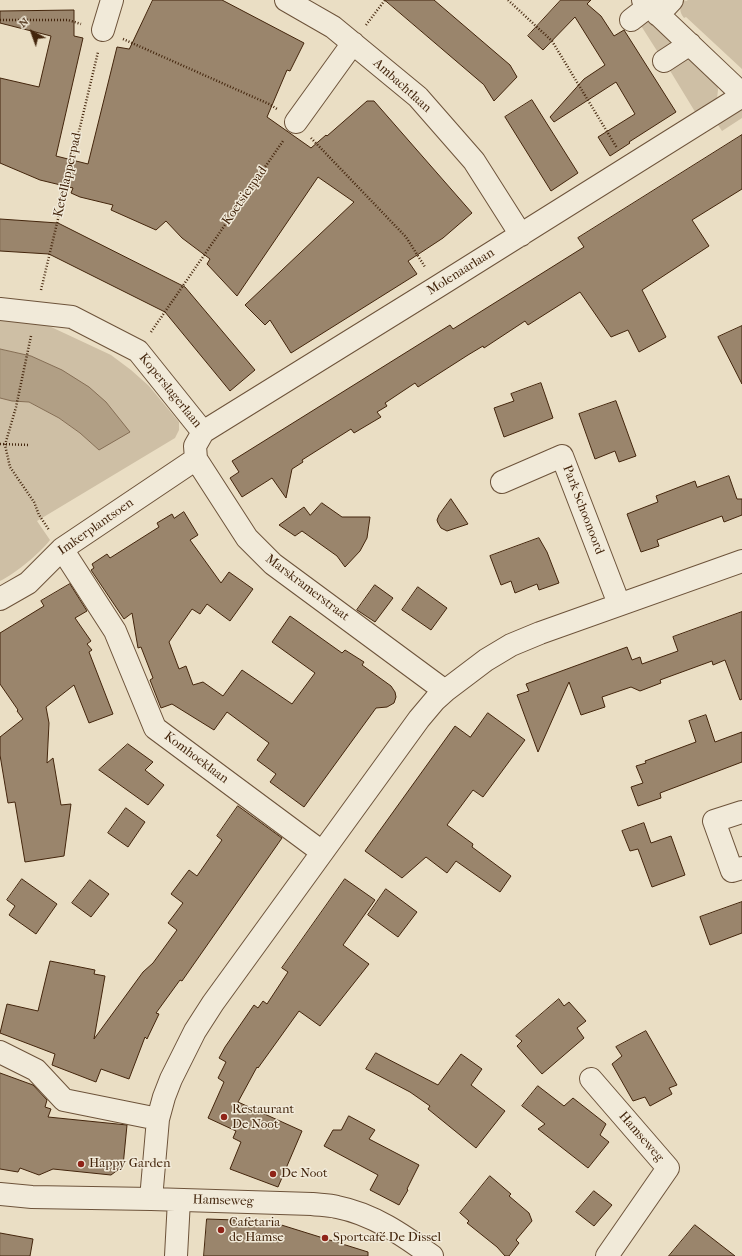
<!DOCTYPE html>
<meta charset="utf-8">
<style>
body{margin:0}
#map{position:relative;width:742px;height:1256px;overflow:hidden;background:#eadec4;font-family:"IM FELL French Canon",serif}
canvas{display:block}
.north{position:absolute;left:12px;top:12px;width:40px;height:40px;-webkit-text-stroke:3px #f1ead9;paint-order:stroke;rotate:319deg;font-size:11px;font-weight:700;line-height:16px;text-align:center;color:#43250c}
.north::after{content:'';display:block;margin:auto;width:14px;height:18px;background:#43250c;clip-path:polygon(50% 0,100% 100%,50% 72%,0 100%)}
</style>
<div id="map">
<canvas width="742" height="1256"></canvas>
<div class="north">N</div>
</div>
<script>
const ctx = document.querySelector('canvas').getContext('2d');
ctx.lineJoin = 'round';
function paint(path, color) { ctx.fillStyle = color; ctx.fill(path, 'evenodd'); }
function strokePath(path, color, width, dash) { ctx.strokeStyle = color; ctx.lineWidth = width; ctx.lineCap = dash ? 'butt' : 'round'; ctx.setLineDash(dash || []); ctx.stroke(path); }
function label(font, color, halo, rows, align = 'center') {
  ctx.font = font + ' "IM FELL French Canon",serif'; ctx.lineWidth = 3; ctx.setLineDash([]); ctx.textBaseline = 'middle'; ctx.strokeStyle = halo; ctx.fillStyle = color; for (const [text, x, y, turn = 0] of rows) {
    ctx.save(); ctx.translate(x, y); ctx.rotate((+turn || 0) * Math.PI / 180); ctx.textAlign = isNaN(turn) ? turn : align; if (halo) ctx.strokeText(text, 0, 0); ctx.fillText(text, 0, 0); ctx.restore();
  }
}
paint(new Path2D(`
 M684,0L686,1L688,0H742V69L686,17L684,18C679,12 679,6 684,0Z
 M649,18L671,41L672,44L659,54L638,21Z
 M687,58H690L717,83L718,90L717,99L697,115L669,69Z
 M742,105V118L722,131L716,122Z
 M0,317L49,326L111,355L131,370L149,386L179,422V430L175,438L37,521L50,540C39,554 16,573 0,581V398L12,401L29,402L59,418L80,433L99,450L31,356L0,349Z`), '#cebfa5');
const water = new Path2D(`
 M0,349L31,356L62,370L89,387L106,402L130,432L99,450L80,433L59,418L29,402L12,401L0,398Z`);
paint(water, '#b19f85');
strokePath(water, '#856e55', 1);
const building = new Path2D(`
 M153,0H222L304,43L290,71L287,70L267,117L311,148L326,135L327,136L367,101H374L472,213L443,238L408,261L417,274L291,353L270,320L265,325L245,305L354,202L318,177L237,296L207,264L210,259L182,238L166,221L156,230L111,210L113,205L80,197L71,193L73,188L40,180L0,163V78L39,87L51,36L0,23V11L74,10V36L83,38L56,156L88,164L117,47L129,49Z
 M385,0H434L510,65L517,77L494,101L484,85Z
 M561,0H591L587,4L601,16L614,36L624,30L676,112L629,142L630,143L610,156L598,137L635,114L616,82L554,122L550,117L584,79L605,65L575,17L543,50L528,36Z
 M532,100L578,173L551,191L505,117Z
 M742,135V189L692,220L709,246L642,290L666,337L639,352L628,330L611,337L580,292L528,325L525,321L484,348L483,346L468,355L418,387L415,383L385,403L387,406L377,412L381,417L354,433L351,429L302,460L303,462L292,469L286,498L272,478L242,497L230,478L239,472L232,461L450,325L453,329L584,247L578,238Z
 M0,219L58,223L185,287L255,370L230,391L165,312L49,254L0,251Z
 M742,326V384L718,337Z
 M541,383L553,418L504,437L494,408L514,401L511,394Z
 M616,401L636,456L619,462L615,451L595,459L579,414Z
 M729,476L737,499H742V515L724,522L722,516L657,540L659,546L641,552L627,514L658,502L656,496L695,481L697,487Z
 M451,499L468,524L447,531L441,528L438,523L437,520L439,515Z
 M322,503L342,517H370L367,538L360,551L345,567L337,556L302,531L295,536L279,525L304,507L310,515Z
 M184,512L198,535L190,540L221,583L229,572L253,589L230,621L207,604L200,614L192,609L169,642L179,669L186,666L193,685L203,682L223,696L242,670L292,704L315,673L272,642L290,616L342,653L345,650L364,662L362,665L391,686L395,692L396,697L394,703L387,707L376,708L304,807L270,782L276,774L257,760L269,743L227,712L214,730L172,704L161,708L150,680L153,678L141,647L138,648L132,613L124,619L91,570L94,568L92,564L107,554L110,558L159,527L157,523L172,514L174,518Z
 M539,538L547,552L559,583L539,590L537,584L515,593L511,581L501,585L490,556Z
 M70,584L87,611L75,618L91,641L87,644L92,650L89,652L113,714L89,723L74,685L46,707L49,723L47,763L53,758L61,805L71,804L64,856L25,862L15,802L8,803L0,755V737L23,719L17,711L18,710L0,684V633L44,606L41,601Z
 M375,585L393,598L375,622L357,610Z
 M418,587L447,608L431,630L402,610Z
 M742,612V699L740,700L725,660L713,665L712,661L660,680L661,683L640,691L631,687L602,697L605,707L581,715L569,682L538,752L517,695L529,691L526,684L627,647L632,660L640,657L642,664L678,651L673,637Z
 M488,713L525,740L483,797L473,790L447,825L473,844L472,847L511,876L500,892L456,861L447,873L426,857L402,878L365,851L455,726L470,737Z
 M706,715L715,742L742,732V762L660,793L661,798L638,806L631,787L643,783L636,766L646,763L645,761L696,742L689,721Z
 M128,744L153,762L145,770L164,785L148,805L99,770Z
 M238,806L282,838L182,981L180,980L156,1013L159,1014L147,1039L145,1037L129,1079L101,1069L96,1082L52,1065L55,1054L0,1033L7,1004L38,1011L50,961L95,970L94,974L105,976L94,1039L143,972L153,963L177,930L168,923L183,903L171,894L189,870L197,876L222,840L217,836Z
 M126,808L145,822L128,847L108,833Z
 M644,823L651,843L671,836L685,875L652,887L638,849L630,851L622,831Z
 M22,879L57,904L36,934L9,915L15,906L7,900Z
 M345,879L375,900L343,945L369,964L320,1026L299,1011L258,1068L257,1067L238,1102L302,1131L278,1187L230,1169L241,1142L233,1138L236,1131L208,1118L224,1082L218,1078L226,1062L219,1058L225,1047L254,1005L258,1008L263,1001L267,1004L288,972L282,968Z
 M90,880L109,894L91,917L72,903Z
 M386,889L417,912L398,937L368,915Z
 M742,902V933L710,945L700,917Z
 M559,999L564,1006L569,1002L586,1021L577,1028L584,1038L542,1074L517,1046L522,1041L516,1036Z
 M646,1031L677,1085L669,1088L672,1094L650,1106L645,1097L633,1101L612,1064L622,1056L616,1047Z
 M376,1053L438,1085L461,1054L482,1069L471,1085L505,1111L476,1148L428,1109L430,1106L410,1092L366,1069Z
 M0,1073L33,1085L47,1100L45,1107L51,1109L48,1117L127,1125L123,1166L111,1175L53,1169L39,1175L20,1168L18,1172L0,1169Z
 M538,1086L564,1106L573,1098L606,1124L600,1135L609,1142L588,1168L538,1129L545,1124L522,1106Z
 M349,1116L375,1130L369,1139L419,1165L407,1189L408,1190L399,1205L370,1190L378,1175L324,1146L333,1130H341Z
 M490,1176L511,1194L509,1196L529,1213L532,1221L516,1240L519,1243L509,1256H505L497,1247L467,1223L469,1221L460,1213Z
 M594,1191L612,1205L594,1226L576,1212Z
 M207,1219L263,1221L262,1223L275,1227V1223L368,1252V1256H204Z
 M695,1225L735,1256H669Z
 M0,1233L33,1239L30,1256H0Z`);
paint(building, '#9a856c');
strokePath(building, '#43250c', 1);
const minor = new Path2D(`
 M286,0L333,27L418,97L474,161L521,235
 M643,0L742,94
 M658,15L672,0
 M631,20L649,6
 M103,30L112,0
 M664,61L690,44
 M296,122L353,43
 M0,309L72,317L138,351L203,432
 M502,482L562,456L619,604
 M62,549L115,631L155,728L322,852
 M0,599L28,583L62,549L196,459
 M445,691L273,564L247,538L196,459L195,446L203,432L437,287L742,96
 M742,812L714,821L732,871L742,868
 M0,1052L36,1070L64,1100L158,1119
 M591,1079L668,1168L607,1256
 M0,1194L32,1197L151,1199L312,1204C320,1205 329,1205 337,1207C373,1214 403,1235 432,1256
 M151,1199L158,1119L164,1097L171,1079L195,1031L213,1003L419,719L435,700L445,691L486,660L511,645L540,633L742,561
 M176,1256L179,1200`);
strokePath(minor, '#6d533a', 24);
strokePath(new Path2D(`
 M508,0L552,41L617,148
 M0,20H68L81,24
 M366,25L385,0
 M123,39L269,104L277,109
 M311,138L406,237L425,267
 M41,290L98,52
 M151,332L283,141
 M31,336L16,407L5,445L10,467L34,502L39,515L49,530
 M0,444L29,445`), '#43250c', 2.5, [1, 2]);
strokePath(minor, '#f1ead9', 22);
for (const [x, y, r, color] of [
 [224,1117,4,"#8f2418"],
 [81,1164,4,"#8f2418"],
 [273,1174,4,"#8f2418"],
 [221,1230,4,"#8f2418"],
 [325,1238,4,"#8f2418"]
]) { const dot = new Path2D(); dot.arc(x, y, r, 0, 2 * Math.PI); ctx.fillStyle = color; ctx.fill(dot); strokePath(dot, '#f1ead9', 1.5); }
label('13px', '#43250c', '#f1ead9', [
 ["Ambachtlaan",402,86,42],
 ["Ketellapperpad",68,175,-77],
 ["Koetsierpad",245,196,-55],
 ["Molenaarlaan",461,272,-32],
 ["Koperslagerlaan",170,391,51],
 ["Park Schoonoord",583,510,69],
 ["Imkerplantsoen",96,527,-35],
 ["Marskramerstraat",307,588,37],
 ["Komhoeklaan",196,758,37],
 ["Hamseweg",641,1137,49],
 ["Hamseweg",223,1201,2]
]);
label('13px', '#43250c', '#f1ead9', [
 ["Restaurant",232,1110],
 ["De Noot",232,1125],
 ["Happy Garden",89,1164],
 ["De Noot",281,1174],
 ["Cafetaria",229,1223],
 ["de Hamse",229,1238],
 ["Sportcafé De Dissel",333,1238]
], 'left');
</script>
